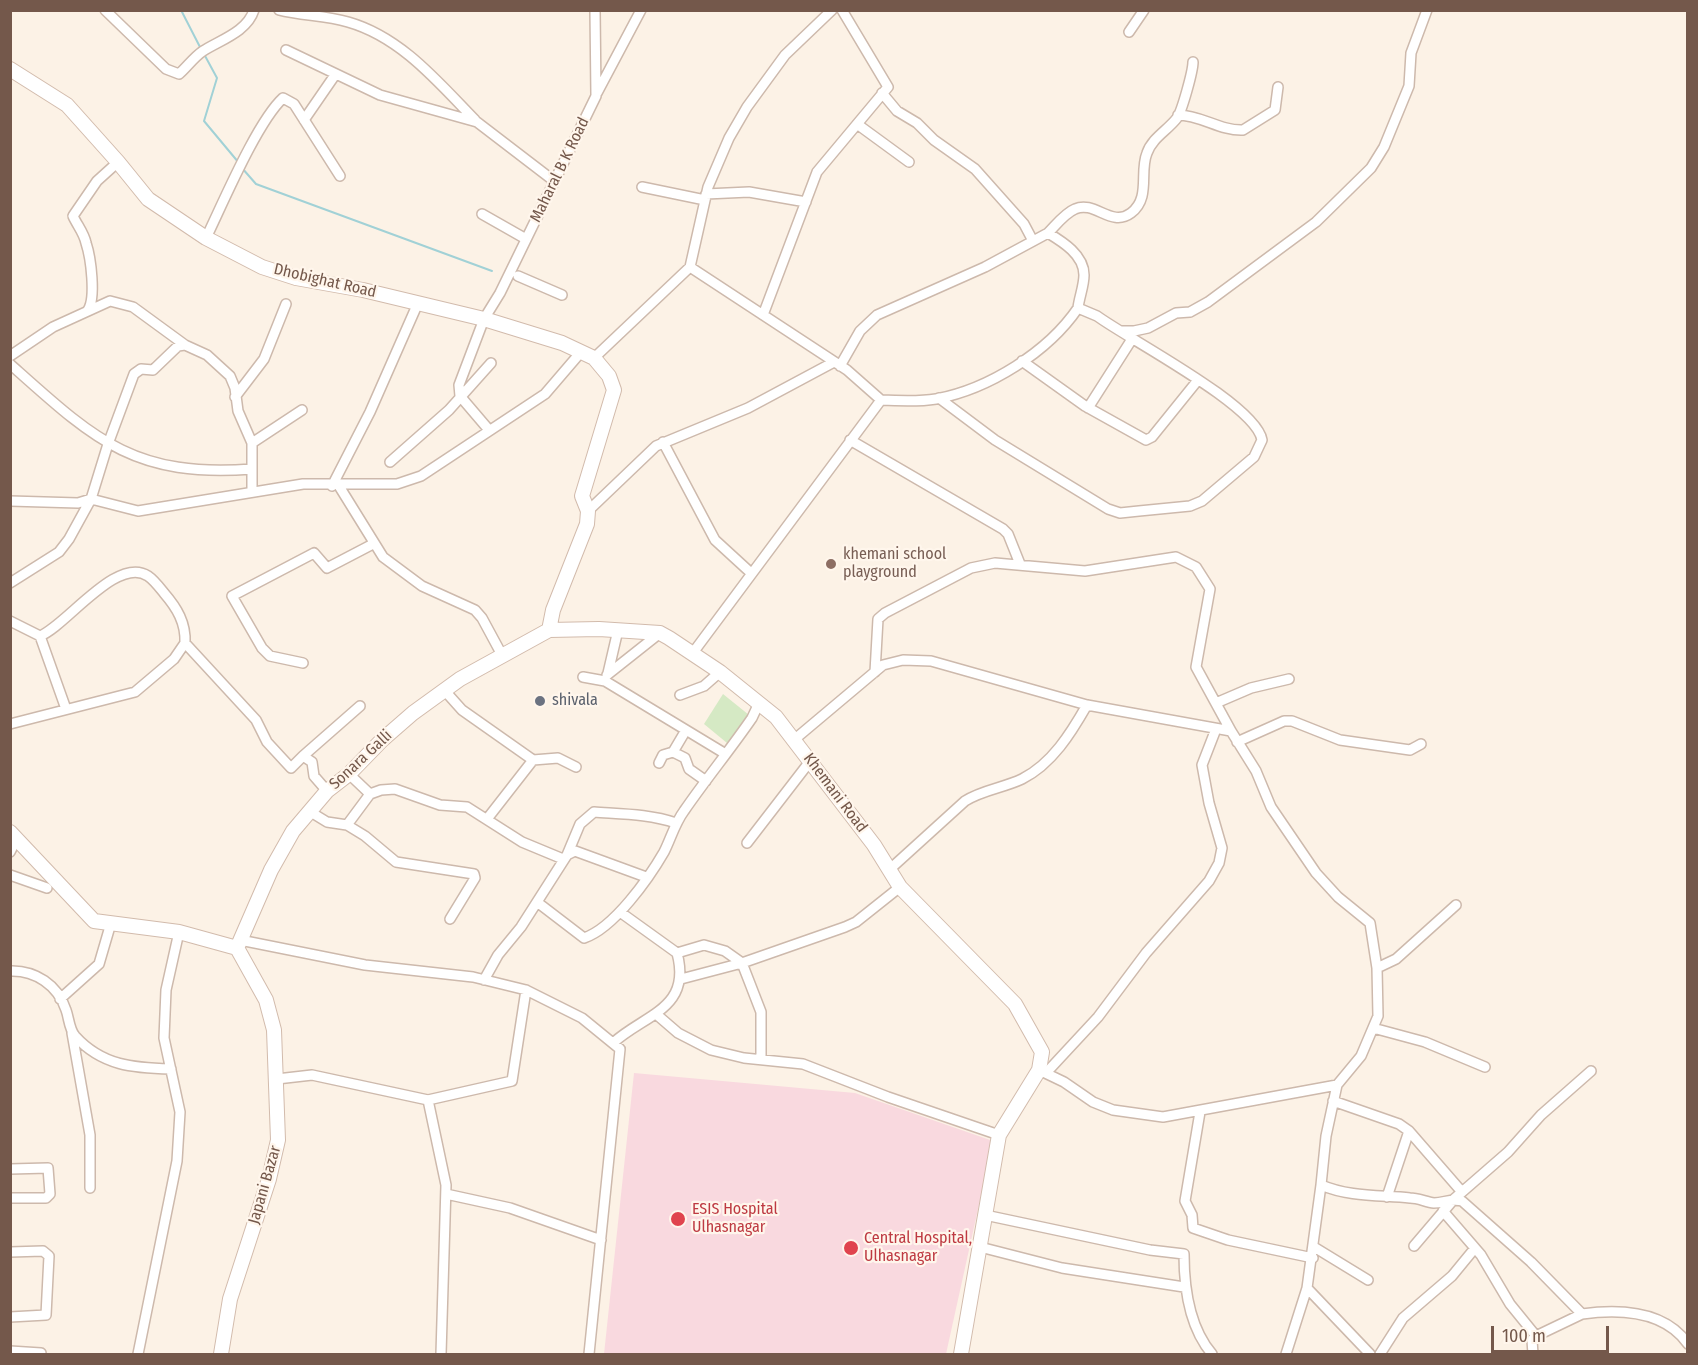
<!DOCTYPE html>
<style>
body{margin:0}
#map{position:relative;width:1698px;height:1365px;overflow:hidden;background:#fcf2e6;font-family:"Fira Sans Condensed",sans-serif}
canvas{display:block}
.frame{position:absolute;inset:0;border:12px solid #74584b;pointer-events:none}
.scale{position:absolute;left:1491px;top:1326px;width:118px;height:27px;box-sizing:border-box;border:3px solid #74584b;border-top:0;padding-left:8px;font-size:18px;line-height:21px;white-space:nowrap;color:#74584b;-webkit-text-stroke:4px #fff6ec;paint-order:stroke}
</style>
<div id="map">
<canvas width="1698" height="1365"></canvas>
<div class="frame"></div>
<div class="scale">100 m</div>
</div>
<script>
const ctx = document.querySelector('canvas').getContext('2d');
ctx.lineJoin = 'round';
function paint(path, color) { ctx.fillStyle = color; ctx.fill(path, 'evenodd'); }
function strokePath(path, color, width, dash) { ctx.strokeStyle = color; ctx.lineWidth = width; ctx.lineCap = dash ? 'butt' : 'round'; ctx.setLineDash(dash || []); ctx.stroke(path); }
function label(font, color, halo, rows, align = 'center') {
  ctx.font = font + ' "Fira Sans Condensed",sans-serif'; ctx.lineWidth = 4.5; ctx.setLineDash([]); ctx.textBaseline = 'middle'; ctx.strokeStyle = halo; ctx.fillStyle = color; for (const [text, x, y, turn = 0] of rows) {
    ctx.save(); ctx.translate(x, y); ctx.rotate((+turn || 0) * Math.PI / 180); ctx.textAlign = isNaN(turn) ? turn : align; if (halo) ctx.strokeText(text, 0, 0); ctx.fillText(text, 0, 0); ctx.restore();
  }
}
paint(new Path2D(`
 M634,1073L855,1093L993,1141L946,1354H604Z`), '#f9d9df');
paint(new Path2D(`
 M723,694L749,715L727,743L704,724Z`), '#d5e9c4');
strokePath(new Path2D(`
 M181,10L201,49
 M204,54L217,78L204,121L239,163
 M242,168L256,184L492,271`), '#a1d1d6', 2);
const street = new Path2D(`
 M105,10L166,69L179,74C187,67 194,57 203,51C220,40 247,32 254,10
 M279,10C302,16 325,15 348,22C401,37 438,82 475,120
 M1129,32L1144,10
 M286,50L380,95L477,122L554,181
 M597,93L641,10
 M882,93L897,111L917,123L934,140L975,169L1024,224L1033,241
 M1178,115C1201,115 1220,131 1243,130L1275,110L1278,87
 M304,120L335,75
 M857,124L909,162
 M642,187L705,200
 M706,194L749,192L806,202
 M482,214L526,239
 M1048,233C1056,225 1065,213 1075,209C1095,200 1111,228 1131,213C1151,198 1139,172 1147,153C1152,138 1168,130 1177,118C1182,111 1193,71 1193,62
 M206,238C223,203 257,122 283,98L294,104L340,176
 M690,267L708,187L729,138L747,107L785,55L832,10
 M518,276L562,295
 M88,310C96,298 91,258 86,243C84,233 77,225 73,216L97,181L118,162
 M763,315L817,172L888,87L842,10
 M1121,331H1134L1148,328L1176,313L1190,312L1208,302L1316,222L1371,168L1384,147L1409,86L1411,53L1427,10
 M10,356L53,327L110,301L133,307L185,345
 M594,358L690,267L847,370L881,400
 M1022,361L1085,406L1146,440L1152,437L1198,380
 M10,364C94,439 133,478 252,469
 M840,366L860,331L877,315L985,267L1048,233C1063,242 1084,255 1084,275C1084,286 1079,298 1078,308
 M235,397L264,359L286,304
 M1088,408L1132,339
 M489,430L460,396L459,385L484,319L500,293L596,96L595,10
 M850,440L1003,529L1008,534L1020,564
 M663,442L715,540L751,573
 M252,443L302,410
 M390,462L449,410L491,363
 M332,486L370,412L418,303
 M339,486L383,557L422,586L475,610L482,618L502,655
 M10,501L78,503L91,499L138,511L303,484H397L421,476L545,394L581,352
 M588,511L656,446L748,408L834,362
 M10,583L59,552L69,539L91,499L108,444L134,374L141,369L153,370L178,346L185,345L207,355L230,376L235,388L238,411L252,443V492
 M10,621L40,636C66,626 117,555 148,576C154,580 160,588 164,593C177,608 186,623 185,643L256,720L267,742L291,768L303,756L312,762L314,776L327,791
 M40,636L66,709
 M692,654L881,400C899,401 918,402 936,399C989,389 1048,352 1078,308L1097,316C1130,340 1256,405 1262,440L1254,457L1202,501L1190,506L1139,511L1120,513L1108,509L995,440L939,398
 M303,663L270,656L262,648L232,596L314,553L327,568L373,544
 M875,672L878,619L885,613L971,568L995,563L1085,571L1176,557L1196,567L1210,589L1196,667L1231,731
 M608,673L618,630
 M607,675L660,633
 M583,677L605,681L724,753
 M445,691L462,710L533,760L558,758L576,767
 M680,695L704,686L720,672
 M1216,703L1251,688L1289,679
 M10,724L135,692L174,659L185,643
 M795,739L883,665L903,660L931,661L1087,705L1231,731L1256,771L1271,807L1316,873L1338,897L1370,923L1377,968L1378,1016L1361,1056L1337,1085L1163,1117L1113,1110L1093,1102L1064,1082L1039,1070
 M1237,742L1284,721H1292L1340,740L1410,750L1421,744
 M673,752L686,730
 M303,756L360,706
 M659,763L663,755L673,752L685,758L689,769L706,781
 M349,774L370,794
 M309,811L327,822L347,825L365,836L396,862L474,874L475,878L450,919
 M487,819L533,760
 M347,825L370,794L381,790L395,789L440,805L467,807L522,842L563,859
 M747,843L811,760
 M10,852L17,838
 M567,855L575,851L646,877
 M889,870L965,801C982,790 1003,788 1022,779C1052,764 1071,733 1087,705
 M10,875L47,888
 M537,902L584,938C614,928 649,878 664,852C671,838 675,823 684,811C706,779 730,750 752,718L759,703
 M240,940L365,965L473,977L526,990L582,1018L620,1049L589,1354
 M677,953L704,945L725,951L742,963L761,1012V1059
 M1377,968L1396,959L1456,905
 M10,971C35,970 58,985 66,1010C69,1018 69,1029 75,1036C102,1066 134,1068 171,1069
 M681,979L742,963L845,927L856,922L900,887
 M484,980L498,955L521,927L567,855L580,824L594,812C622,814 650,814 676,823
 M60,999L99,964L111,923
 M656,1014L678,1033L711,1050L744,1058L803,1064L888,1097L999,1135
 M1373,1028L1425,1042L1485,1067
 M72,1033L90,1135V1188
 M613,1043C645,1014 692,1009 677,953L620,912
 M1046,1073L1098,1017L1146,953L1209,881L1219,863L1222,848L1209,803L1202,765L1216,729
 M277,1079L312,1075L428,1100
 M1337,1085L1326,1136L1321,1185C1349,1197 1380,1195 1410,1198C1418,1198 1426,1202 1434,1203C1444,1203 1451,1198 1462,1201L1531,1262L1582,1314C1619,1309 1664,1310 1688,1344
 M1333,1101L1399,1124L1409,1131L1462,1192
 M1200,1112L1185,1201L1192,1215L1193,1228L1228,1240L1313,1258
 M10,1169L48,1168L50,1194L46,1198H10
 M446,1194L510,1208L601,1240
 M1387,1197L1409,1131
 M1443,1211L1481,1255L1510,1304L1536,1336
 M985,1215L1150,1250L1184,1254C1184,1289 1189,1327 1212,1354
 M1414,1246L1454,1199L1508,1152L1541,1115L1591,1071
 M980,1247L1062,1268L1184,1287
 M1314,1247L1368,1280
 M10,1252L43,1251L49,1256L46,1315L10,1317
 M1307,1288L1370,1354
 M10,1351L41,1353
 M138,1354L177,1161L180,1112L164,1038L166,990L179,932
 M441,1354L446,1185L428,1100L512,1081L526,990
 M1286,1354L1307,1288L1321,1185
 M1380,1354L1403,1318L1452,1276L1475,1248
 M1533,1354L1532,1340L1536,1336L1582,1314`);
const secondary = new Path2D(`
 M10,69L67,105L118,162L148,199L206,238L262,267L296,278L363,290L484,319L562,343L594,358L609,376L614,390L582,496L588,511L587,524L553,610L549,630
 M10,832L94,921L179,932L237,948
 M237,948L271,870L293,831L327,791L349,774L382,740L413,713L460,679L549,630L599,629L660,633L669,638L720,672L776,717L874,845L900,887L1015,1004L1042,1052L1039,1070L999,1135L961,1354
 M221,1354L230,1299L269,1179L278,1140L274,1030L266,1000L237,948`);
strokePath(street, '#cdb9ac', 12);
strokePath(secondary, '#d2bbac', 16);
strokePath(street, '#fff', 9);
strokePath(secondary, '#fff', 14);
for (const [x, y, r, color] of [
 [831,564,6,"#8d6e63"],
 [540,701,6,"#6b7280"],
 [678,1219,8,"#e0444e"],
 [851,1248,8,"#e0444e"]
]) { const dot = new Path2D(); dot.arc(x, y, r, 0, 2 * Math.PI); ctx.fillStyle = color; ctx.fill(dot); strokePath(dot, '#fff6ec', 2); }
label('16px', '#74584b', '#fff6ec', [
 ["Maharal B K Road",560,170,-64],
 ["Dhobighat Road",325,281,13],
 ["Sonara Galli",361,760,-43],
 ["Khemani Road",835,793,53],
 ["Japani Bazar",265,1185,-74]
]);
label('16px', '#785e54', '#fff6ec', [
 ["khemani school",843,555],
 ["playground",843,573]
], 'left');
label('16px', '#5b616d', '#fff6ec', [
 ["shivala",552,701]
], 'left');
label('16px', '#be3a42', '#fff6ec', [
 ["ESIS Hospital",692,1210],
 ["Ulhasnagar",692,1228],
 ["Central Hospital,",864,1239],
 ["Ulhasnagar",864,1257]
], 'left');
</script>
